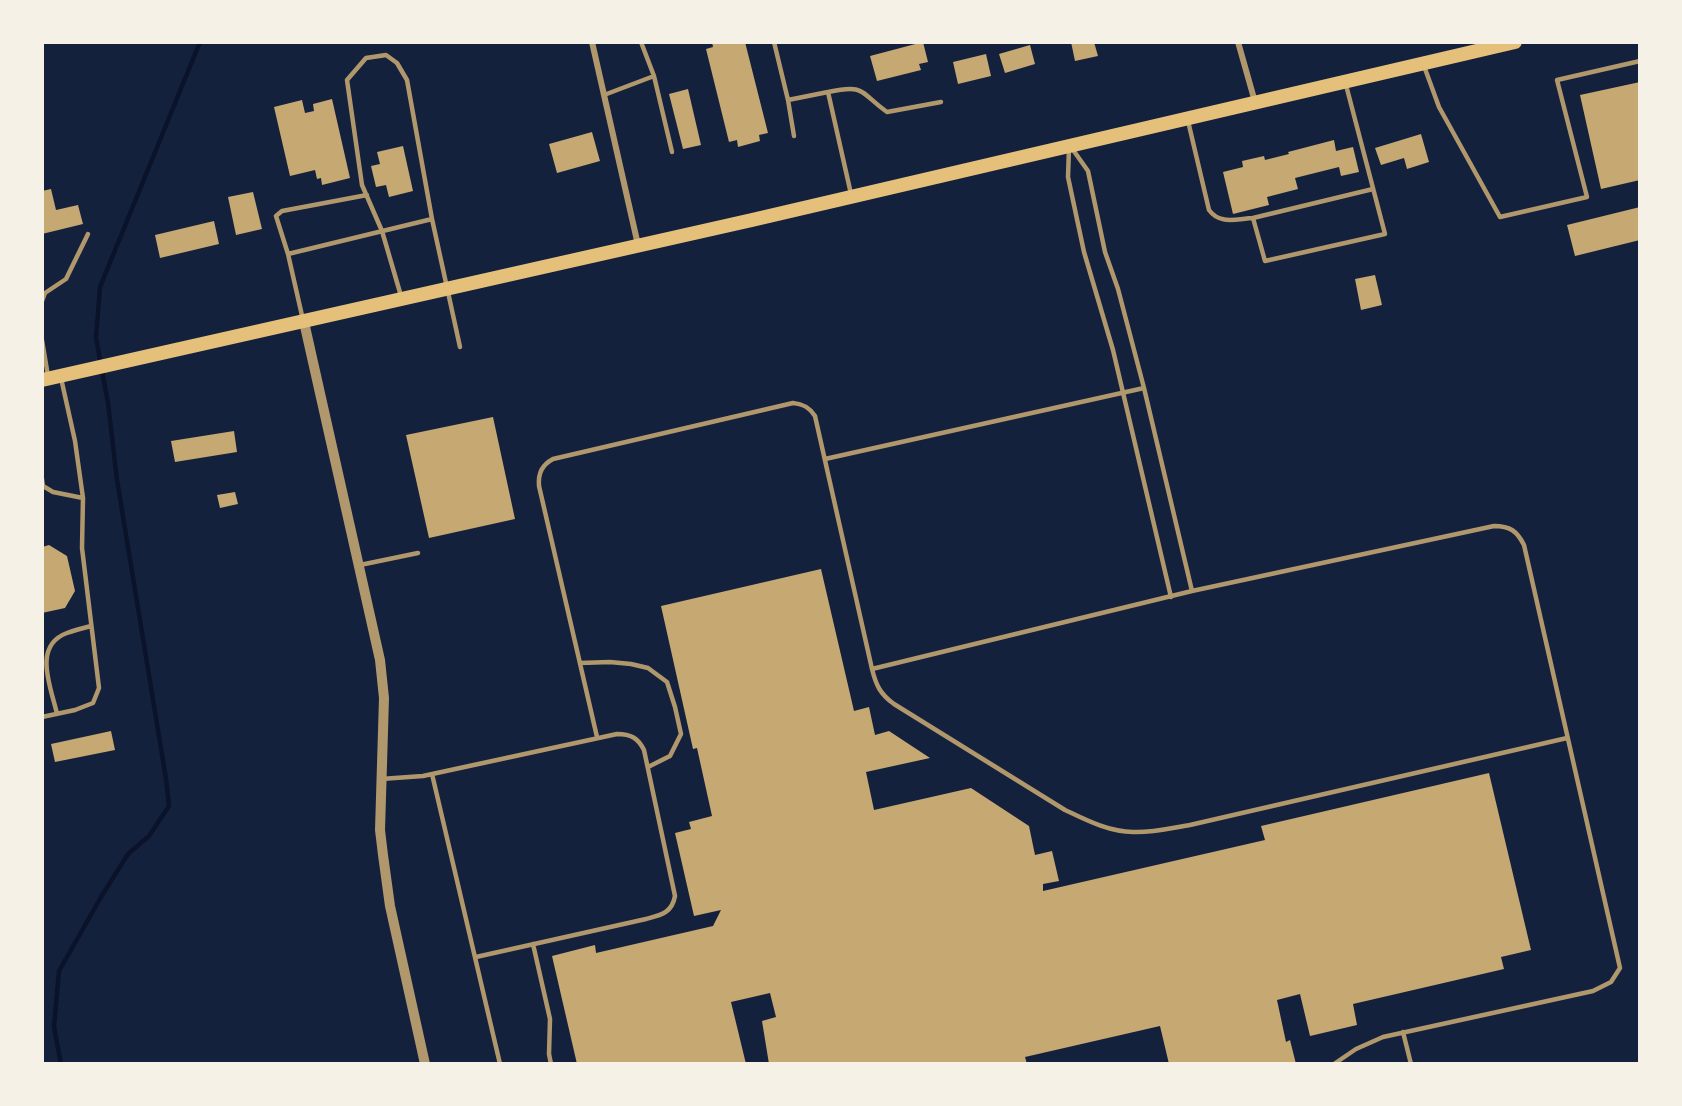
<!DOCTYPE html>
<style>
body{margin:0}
#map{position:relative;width:1682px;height:1106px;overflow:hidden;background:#14213d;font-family:"DM Sans",sans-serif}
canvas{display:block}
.frame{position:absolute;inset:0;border:44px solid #f6f1e7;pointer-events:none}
</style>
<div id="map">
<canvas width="1682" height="1106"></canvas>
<div class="frame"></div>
</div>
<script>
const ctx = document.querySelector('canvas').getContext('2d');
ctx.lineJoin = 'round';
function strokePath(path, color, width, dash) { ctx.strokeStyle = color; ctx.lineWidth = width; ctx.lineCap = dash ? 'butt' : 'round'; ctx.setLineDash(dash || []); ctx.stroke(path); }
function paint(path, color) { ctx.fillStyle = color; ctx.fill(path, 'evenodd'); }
strokePath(new Path2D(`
 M61,1064L54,1027L59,971L101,897L128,854L149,836L169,806L166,779L117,480L108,403L96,338L100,287L200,42`), '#0b132b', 4.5);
paint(new Path2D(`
 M712,42H745L768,133L759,135L760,141L738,147L737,140L729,142L706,49L713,47Z
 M923,42L928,62L919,64L921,70L877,81L870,56Z
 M1071,42H1094L1098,56L1075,61Z
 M1030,45L1035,64L1005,73L999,54Z
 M986,54L991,76L958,84L953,62Z
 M1640,82V180L1601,189L1580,95Z
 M688,89L701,145L683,149L669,94Z
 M332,99L350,178L322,185L321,178L317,179L315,170L290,176L274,107L302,100L305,113L314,111L313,104Z
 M592,132L600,161L557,173L549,144Z
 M1421,134L1429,162L1407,169L1404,158L1381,165L1375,148Z
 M1334,140L1336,151L1353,147L1359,172L1341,176L1339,167L1295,178L1298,189L1267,197L1269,205L1233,214L1223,172L1243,167L1242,161L1264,156L1265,160L1289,154L1288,152Z
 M403,146L413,191L389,197L386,185L376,187L371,166L380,164L377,152Z
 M51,189L56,210L78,205L83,224L42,234V191Z
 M253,192L262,229L236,235L228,197Z
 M1640,207V240L1575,256L1567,225Z
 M214,221L219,244L160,258L155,235Z
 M1375,275L1382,305L1361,310L1355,279Z
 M493,417L515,519L429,538L406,435Z
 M234,431L237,452L175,462L171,441Z
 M235,492L238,504L220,508L217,495Z
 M49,545L67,556L75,591L65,608L42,613V547Z
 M821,569L854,711L869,707L875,735L889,731L930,758L866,772L874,810L971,788L1029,826L1035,855L1052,851L1059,881L1043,884V891L1265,840L1261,826L1489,773L1531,950L1501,957L1504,969L1353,1004L1357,1025L1310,1036L1300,994L1277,1000L1286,1042L1290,1040L1296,1064H1169L1160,1026L1025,1057L1027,1064H769L762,1021L776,1017L770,993L731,1002L746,1064H577L552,956L595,945L596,953L713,926L721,910L694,916L675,833L691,829L689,822L712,816L697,748L693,749L661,606Z
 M111,731L115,750L55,762L51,744Z`), '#c6a872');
strokePath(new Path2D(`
 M774,42L788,100L794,136
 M1424,66L1439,107L1500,217L1587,197L1557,80L1640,61
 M654,76L672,152
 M828,92C866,84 859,92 887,112L941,102
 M604,95L654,76L641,42
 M788,100L828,92L851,194
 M1188,121L1209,210C1220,225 1236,219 1253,218L1265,261L1385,234L1346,85
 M1071,147L1088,171L1105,252L1118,289L1144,388L1192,591
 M1069,148L1068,177L1084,252L1113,350L1171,597
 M1253,218L1373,189
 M288,254L276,216L282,211L367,195
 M401,296L382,231L362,185L347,80L366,58L386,55L397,63L407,80L432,219
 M42,301L45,293L66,279L88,234
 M303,320L288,254L432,219L460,347
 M42,340L48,376
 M825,459L1144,388
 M42,479L43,486L53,492L83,498
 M360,565L418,553
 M580,663L610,662L631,664L648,668L667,682L675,707L681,734L670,756L648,767
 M872,669L1192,591L1494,526C1510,526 1517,531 1524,545L1620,968L1611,982L1593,991L1383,1037L1356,1049L1334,1064
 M57,714C51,687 32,646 67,633C75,630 83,628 91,626
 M42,717L75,710L93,703L99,688L82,548L83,498L75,441L61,378
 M597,737L539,486C538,473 542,465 553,459L793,403C804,404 810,408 815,416L872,669C876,685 880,694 894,704L1065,810C1086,820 1109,832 1133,832C1152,833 1171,828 1190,825L1567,738
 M432,774L500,1064
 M381,779L423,776L617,734C631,734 638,738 644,750L675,896C672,913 661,915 646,919L476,957
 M533,944L550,1019L549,1054L551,1064
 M1403,1032L1411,1064`), '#b1986c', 4.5);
strokePath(new Path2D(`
 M592,42L638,245
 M1238,42L1255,102`), '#b1986c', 6);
strokePath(new Path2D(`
 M304,322L380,660L384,698L380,830L383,855L390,906L425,1064`), '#b1986c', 10);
strokePath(new Path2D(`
 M42,380L752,220L1515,42`), '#e5c07b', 14);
</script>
